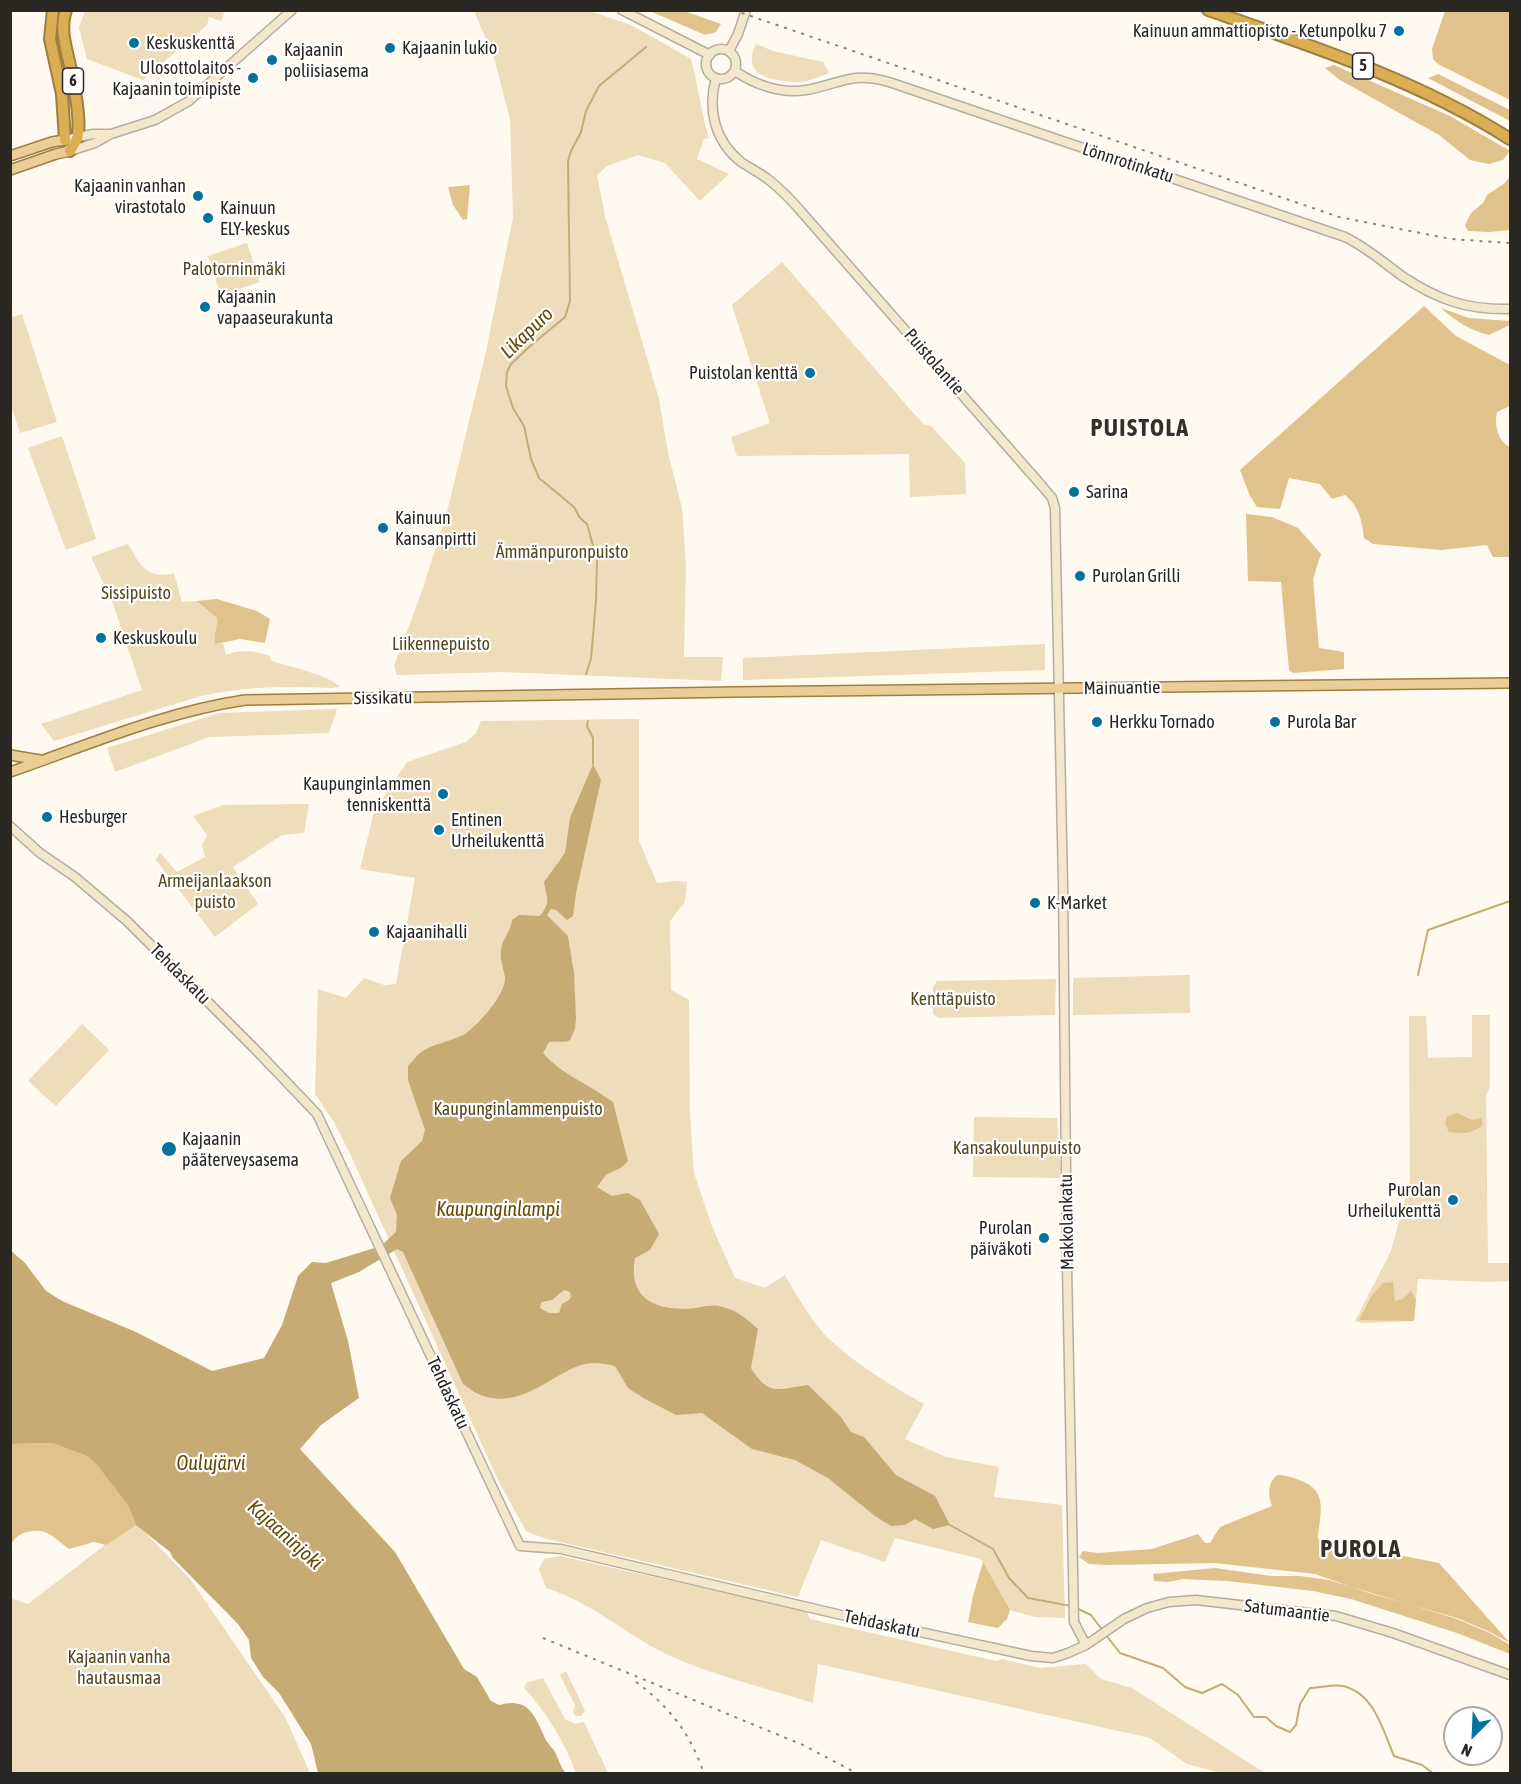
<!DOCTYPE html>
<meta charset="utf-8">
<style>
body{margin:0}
#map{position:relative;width:1521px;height:1784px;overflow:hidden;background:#fff9f0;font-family:"Asap Condensed",sans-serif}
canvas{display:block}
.frame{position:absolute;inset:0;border:12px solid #292722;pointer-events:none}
.north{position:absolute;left:1443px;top:1706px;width:60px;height:60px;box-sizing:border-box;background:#fff;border:2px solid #a9a9a7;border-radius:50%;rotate:204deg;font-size:16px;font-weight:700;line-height:24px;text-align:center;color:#292722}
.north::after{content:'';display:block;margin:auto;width:21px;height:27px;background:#00729d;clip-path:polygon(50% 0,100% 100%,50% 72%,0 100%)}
</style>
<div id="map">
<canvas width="1521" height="1784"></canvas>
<div class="frame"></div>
<div class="north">N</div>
</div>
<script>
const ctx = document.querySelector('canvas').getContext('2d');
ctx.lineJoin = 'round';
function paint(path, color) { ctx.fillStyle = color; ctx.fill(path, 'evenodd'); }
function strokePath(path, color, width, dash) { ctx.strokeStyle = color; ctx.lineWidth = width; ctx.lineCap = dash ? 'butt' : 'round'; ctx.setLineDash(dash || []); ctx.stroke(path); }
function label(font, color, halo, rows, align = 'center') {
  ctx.font = font + ' "Asap Condensed",sans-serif'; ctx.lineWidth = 4.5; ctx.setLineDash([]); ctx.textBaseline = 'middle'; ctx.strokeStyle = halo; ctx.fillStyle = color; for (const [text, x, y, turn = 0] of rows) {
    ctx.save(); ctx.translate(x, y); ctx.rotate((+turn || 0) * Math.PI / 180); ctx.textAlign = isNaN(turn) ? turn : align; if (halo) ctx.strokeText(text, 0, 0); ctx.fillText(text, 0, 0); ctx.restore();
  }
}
paint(new Path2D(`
 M85,11V10L225,11L221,21L209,17L207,25L143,80L87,59L79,27Z
 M474,11H590L631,25L691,59C698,85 701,112 709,138L704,139L697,159L729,174L700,201L665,163L638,155L607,166L597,175L605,216L659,399L668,453L682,508L686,566L684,657H723L721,681L503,672L397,675L394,666L422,591L446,516L485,356L513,217L510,119L494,58Z
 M756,44L773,51L823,62L829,73C822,76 814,79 807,81C794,84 765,80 756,71C749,64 752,51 756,44Z
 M247,243L260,282L221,295L208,256Z
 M782,262L923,424L931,426L965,463L966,494L910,497L909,454L737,456L731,437L770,423L732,305Z
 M22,314L57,422L20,433L11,405L10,318Z
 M62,436L96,539L66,550L28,448Z
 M128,544C140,565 147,580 174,573L182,602L197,601L214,613L217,618L218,625L214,639L215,644L223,643L226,655C242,649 254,651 270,656L271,661C286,665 331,676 340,687L330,688C283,686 247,686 201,696L54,741L41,724L142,690L113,604L91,557Z
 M1045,644V670L743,680V658Z
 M337,709L329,733L209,737L115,772L107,748L219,713Z
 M639,719V841L657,883L678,881L687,882L685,902L670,921L671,990L689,1000L690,1116L694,1173L711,1224L735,1278L765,1288L785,1275C797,1296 810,1319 827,1337C855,1364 890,1385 924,1404L905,1439L946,1457L999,1467L994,1497L1062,1505L1065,1618L1035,1617L1010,1610L981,1559L895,1538L885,1562L821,1540L798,1597L543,1538L526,1531L499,1482L351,1156L334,1122L315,1094L318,989L346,998L364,978L384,985L396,984L415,878L360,869L374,812L407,762L466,742L476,733L481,721Z
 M309,804L304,833L282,835L233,867L258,904L215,937L156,860L160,853L177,872L205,857L202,845L207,835L193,816L223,805Z
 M1190,975V1013L1073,1015V978Z
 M1056,979L1055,1015L938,1018L933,1014V987L937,981Z
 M1472,1015H1490V1086L1486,1097L1488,1263H1510V1281L1488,1282L1418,1279L1414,1321L1363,1323L1355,1321L1391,1251L1410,1181L1409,1016H1426L1428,1058L1472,1057Z
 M82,1024L109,1050L56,1106L28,1081Z
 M974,1117L1057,1118L1061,1178L973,1177Z
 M135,1522L190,1579L285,1717L310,1773H11L10,1598L28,1604Z
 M560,1556L793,1608L807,1612L810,1619L996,1661L1002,1659L1039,1668L1086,1664L1101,1679L1132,1688L1265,1773H1221L1187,1764L1150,1738L818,1664L813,1703C766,1688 716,1676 670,1656C627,1636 594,1603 546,1588L539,1569L544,1559Z
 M566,1671L585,1711L581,1716H575L573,1712L575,1705L560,1675Z
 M543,1678L565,1719L575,1724L584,1722L608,1773H576C565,1742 546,1712 524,1688L526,1683Z`), '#eedcba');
paint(new Path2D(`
 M650,11H684L721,24L716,32L705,35Z
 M1445,11H1510V100L1438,64L1433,59L1432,49Z
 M1334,65L1450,116L1510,151L1503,160L1489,164L1470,160L1439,135L1340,80L1325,68Z
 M1438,74L1510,110V121L1428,78Z
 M1510,176V230L1489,232L1468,231L1465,225L1471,213L1483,203L1487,195L1505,183Z
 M470,185L467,219L463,220L453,205L448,187Z
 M1424,306L1456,336L1510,365V406L1497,412C1494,424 1498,442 1510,447V557H1493L1487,545L1441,550L1373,544L1364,538C1362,521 1359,506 1345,495L1332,499L1320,484L1289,478L1280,509L1257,507L1250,496L1240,470Z
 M1441,308L1469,318L1510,321V325L1489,335C1469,330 1456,321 1441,308Z
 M1246,514L1272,517L1298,528L1321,554L1313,579L1319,648L1344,652V669L1293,673L1289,670L1281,582L1248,581Z
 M217,599L257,611L270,619L265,643L240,639L215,644C213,635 218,627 217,618L197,601Z
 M1457,1113L1472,1120L1482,1118V1126C1471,1134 1463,1134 1449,1132L1445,1124L1447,1117Z
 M1393,1282L1395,1301L1403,1299L1411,1291L1416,1299L1414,1321L1359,1320L1372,1295L1383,1283Z
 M52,1443L87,1456L97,1465L130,1506L136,1525L106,1545L94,1542L69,1549C62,1544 53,1535 45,1532C33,1528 15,1533 11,1545V1444Z
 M1277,1475C1287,1475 1294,1478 1304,1482C1329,1493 1319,1517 1318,1539L1439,1563L1510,1643L1490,1632L1457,1618L1369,1593L1315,1574L1215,1563L1106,1565L1089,1564L1079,1557L1083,1551L1098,1553L1152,1549L1198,1534L1205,1543H1210L1220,1527L1272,1506C1268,1495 1267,1484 1277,1475Z
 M983,1562L1010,1610L1007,1619L998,1628L968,1622L973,1596Z
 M1215,1568L1271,1576H1300L1329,1580L1457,1619L1490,1633L1510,1645V1654L1457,1633L1351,1599L1313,1591L1227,1581L1183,1579L1168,1582L1154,1581L1153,1574Z`), '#dfc28c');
paint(new Path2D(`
 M593,764L601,780L576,893L573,916L567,920L556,910L551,909L547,915L568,936L574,973L576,1018L575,1029L570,1040C563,1044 557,1040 549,1042L543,1053C561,1074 590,1085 613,1102L628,1161L622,1167L606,1175L597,1187L612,1196L628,1193L640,1200L659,1234L650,1250L635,1258C628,1296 651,1309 686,1309C697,1309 708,1304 719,1306C737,1310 744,1317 758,1329L751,1368C769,1397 778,1389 808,1385L841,1417L851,1432L864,1437L896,1475L935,1496L950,1525L933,1529L915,1519L905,1525L891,1526L875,1516L828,1478L795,1460L752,1449L702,1413L676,1415L645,1399L628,1388L615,1366C603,1363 590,1361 578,1366C548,1378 520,1408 483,1396C476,1394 469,1388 463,1384L403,1252L397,1249L359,1272L331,1283L348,1341L359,1398L321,1425L300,1449L395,1552L464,1669L477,1677L491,1701L499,1705C527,1697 534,1713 544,1736C546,1742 551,1746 555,1752C559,1759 560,1767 566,1773H318L311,1744L279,1693L263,1677L251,1658L249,1640L238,1624L173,1558L170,1552L136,1525L129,1506L97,1465L87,1456L52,1443L11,1444L10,1250L25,1263L46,1291L62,1301L136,1332L212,1371L264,1358L282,1325L298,1276L312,1262L326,1263L381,1246L396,1232L397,1215L390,1198L401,1161L422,1141L425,1130L408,1080V1066C412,1062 416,1056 420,1053C433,1043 450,1042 463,1035C477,1027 507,993 505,977C503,966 500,962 501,950C502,939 511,931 512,920L519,915L540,916C551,902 547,898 544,882L565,853L570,818ZM564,1290L570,1292L571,1297L569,1300L562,1304L559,1313H549L540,1308L541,1302L552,1300Z`), '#c6ab75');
strokePath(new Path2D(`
 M586,674L591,659L596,600L597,560L587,524L580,518L574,507L539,478L531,459L524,426L513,408L506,386L507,372L511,364L529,347L565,317L570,301L568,161L571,151L581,132L586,111L599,86L646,47
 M588,721L587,726L593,738V764
 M1418,975L1428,930L1510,901
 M950,1525L993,1549L1009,1578L1028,1598L1071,1606
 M1076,1608L1091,1615L1103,1631
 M1106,1635L1120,1653L1163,1668L1185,1687L1202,1693L1222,1684L1238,1695L1254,1717H1266L1276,1726L1290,1732L1296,1725L1300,1704L1310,1688C1319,1688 1334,1684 1343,1686C1374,1693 1383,1730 1394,1756L1422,1765L1434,1774`), '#c6ab75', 2);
const secondary = new Path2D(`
 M622,10L710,55
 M706 64a15 15 0 1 1 30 0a15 15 0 1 1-30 0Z
 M729,51L738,34L746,10
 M735,71C755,85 781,94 806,90C841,84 850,71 889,82L1345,237C1366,247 1383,262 1402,276C1438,300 1467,310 1510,309
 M716,78C707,110 715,141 741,162C750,168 760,173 769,180C782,190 794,203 805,216L1042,486L1052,498L1055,508L1063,885L1067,1266L1074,1622L1086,1645
 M73,138L93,134H111
 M69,149L70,151L95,143L111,134L155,120L189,101L292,10
 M10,826L40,853L75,877L128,922L254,1048L317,1114L520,1546L561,1549L837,1614L1031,1656L1053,1658L1068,1653L1086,1645L1124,1619L1147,1608L1169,1602L1196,1600L1336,1616L1393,1633L1510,1675`);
const primary = new Path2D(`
 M10,156L52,142L65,140
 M10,170L56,154L70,151
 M10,755L40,760
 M10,772C88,745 164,712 245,700L734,692L1510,683`);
const highway = new Path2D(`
 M53,10L50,39L62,94L65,140
 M66,10C60,28 65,44 69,61C73,78 82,122 77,139C75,143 72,147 70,151
 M1208,10C1312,46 1417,80 1510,139`);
strokePath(secondary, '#b3ada2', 11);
strokePath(primary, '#9d7f42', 12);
strokePath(highway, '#9d7f42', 14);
strokePath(secondary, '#f4e7cb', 8);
strokePath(primary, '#e9ce98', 9);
strokePath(highway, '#dbae53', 10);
strokePath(new Path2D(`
 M733,10L1339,217L1451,239L1510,243
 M543,1638L803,1745L858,1774
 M636,1682C669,1706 691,1734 704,1774`), '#89857e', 2, [3, 6]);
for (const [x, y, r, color] of [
 [1399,31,6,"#00729d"],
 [134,43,6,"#00729d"],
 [390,48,6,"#00729d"],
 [272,60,6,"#00729d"],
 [253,78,6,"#00729d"],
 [198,196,6,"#00729d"],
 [208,218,6,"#00729d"],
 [205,307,6,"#00729d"],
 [810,373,6,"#00729d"],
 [1074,492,6,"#00729d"],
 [383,528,6,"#00729d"],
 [1080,576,6,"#00729d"],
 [101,638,6,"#00729d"],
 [1097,722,6,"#00729d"],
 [1275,722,6,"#00729d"],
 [443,794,6,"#00729d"],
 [47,817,6,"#00729d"],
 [439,830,6,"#00729d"],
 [1035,903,6,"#00729d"],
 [374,932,6,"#00729d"],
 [169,1149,8,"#00729d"],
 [1453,1200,6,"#00729d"],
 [1044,1238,6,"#00729d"]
]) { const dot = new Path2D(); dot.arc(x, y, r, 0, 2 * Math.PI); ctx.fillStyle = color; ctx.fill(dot); strokePath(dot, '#fff', 2); }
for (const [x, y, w] of [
 [1363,66,21],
 [73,81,21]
]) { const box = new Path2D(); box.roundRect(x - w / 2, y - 13, w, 26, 4.5); ctx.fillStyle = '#fff'; ctx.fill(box); strokePath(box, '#292722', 1.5); }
label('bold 16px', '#292722', null, [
 ["5",1363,66],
 ["6",73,81]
]);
label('18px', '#292722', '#fff', [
 ["Kainuun ammattiopisto - Ketunpolku 7",1387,31,"right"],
 ["Keskuskenttä",146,43],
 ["Kajaanin lukio",402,48],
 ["Kajaanin",284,50],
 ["poliisiasema",284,71],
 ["Ulosottolaitos -",241,68,"right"],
 ["Kajaanin toimipiste",241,89,"right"],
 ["Kajaanin vanhan",186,186,"right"],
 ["virastotalo",186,207,"right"],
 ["Kainuun",220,208],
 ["ELY-keskus",220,229],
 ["Kajaanin",217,297],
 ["vapaaseurakunta",217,318],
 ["Puistolan kenttä",798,373,"right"],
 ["Sarina",1086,492],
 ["Kainuun",395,518],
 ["Kansanpirtti",395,539],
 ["Purolan Grilli",1092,576],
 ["Keskuskoulu",113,638],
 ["Herkku Tornado",1109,722],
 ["Purola Bar",1287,722],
 ["Kaupunginlammen",431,784,"right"],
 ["tenniskenttä",431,805,"right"],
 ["Hesburger",59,817],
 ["Entinen",451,820],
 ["Urheilukenttä",451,841],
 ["K-Market",1047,903],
 ["Kajaanihalli",386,932],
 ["Kajaanin",182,1139],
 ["pääterveysasema",182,1160],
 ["Purolan",1441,1190,"right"],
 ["Urheilukenttä",1441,1211,"right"],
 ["Purolan",1032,1228,"right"],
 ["päiväkoti",1032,1249,"right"]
], 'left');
label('18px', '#292722', '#fff', [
 ["Lönnrotinkatu",1128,163,18],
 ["Puistolantie",934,362,49],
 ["Mainuantie",1122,688,-1],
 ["Sissikatu",383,698,-1],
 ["Tehdaskatu",180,974,45],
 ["Makkolankatu",1067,1222,-91],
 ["Tehdaskatu",448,1393,65],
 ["Satumaantie",1287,1611,7],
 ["Tehdaskatu",882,1624,12]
]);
label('18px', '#59451b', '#fff', [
 ["Palotorninmäki",234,269],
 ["Ämmänpuronpuisto",562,552],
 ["Sissipuisto",136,593],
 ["Liikennepuisto",441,644],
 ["Armeijanlaakson",215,881],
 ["puisto",215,902],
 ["Kenttäpuisto",953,999],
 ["Kaupunginlammenpuisto",518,1109],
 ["Kansakoulunpuisto",1017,1148],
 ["Kajaanin vanha",119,1657],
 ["hautausmaa",119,1678]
]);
label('italic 20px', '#664a04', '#fff', [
 ["Likapuro",527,333,-44],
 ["Kaupunginlampi",498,1210],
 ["Oulujärvi",211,1464],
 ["Kajaaninjoki",285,1535,42]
]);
ctx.letterSpacing = '1.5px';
label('bold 24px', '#353026', '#fff', [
 ["PUISTOLA",1140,428],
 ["PUROLA",1361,1549]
]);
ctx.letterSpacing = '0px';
</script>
